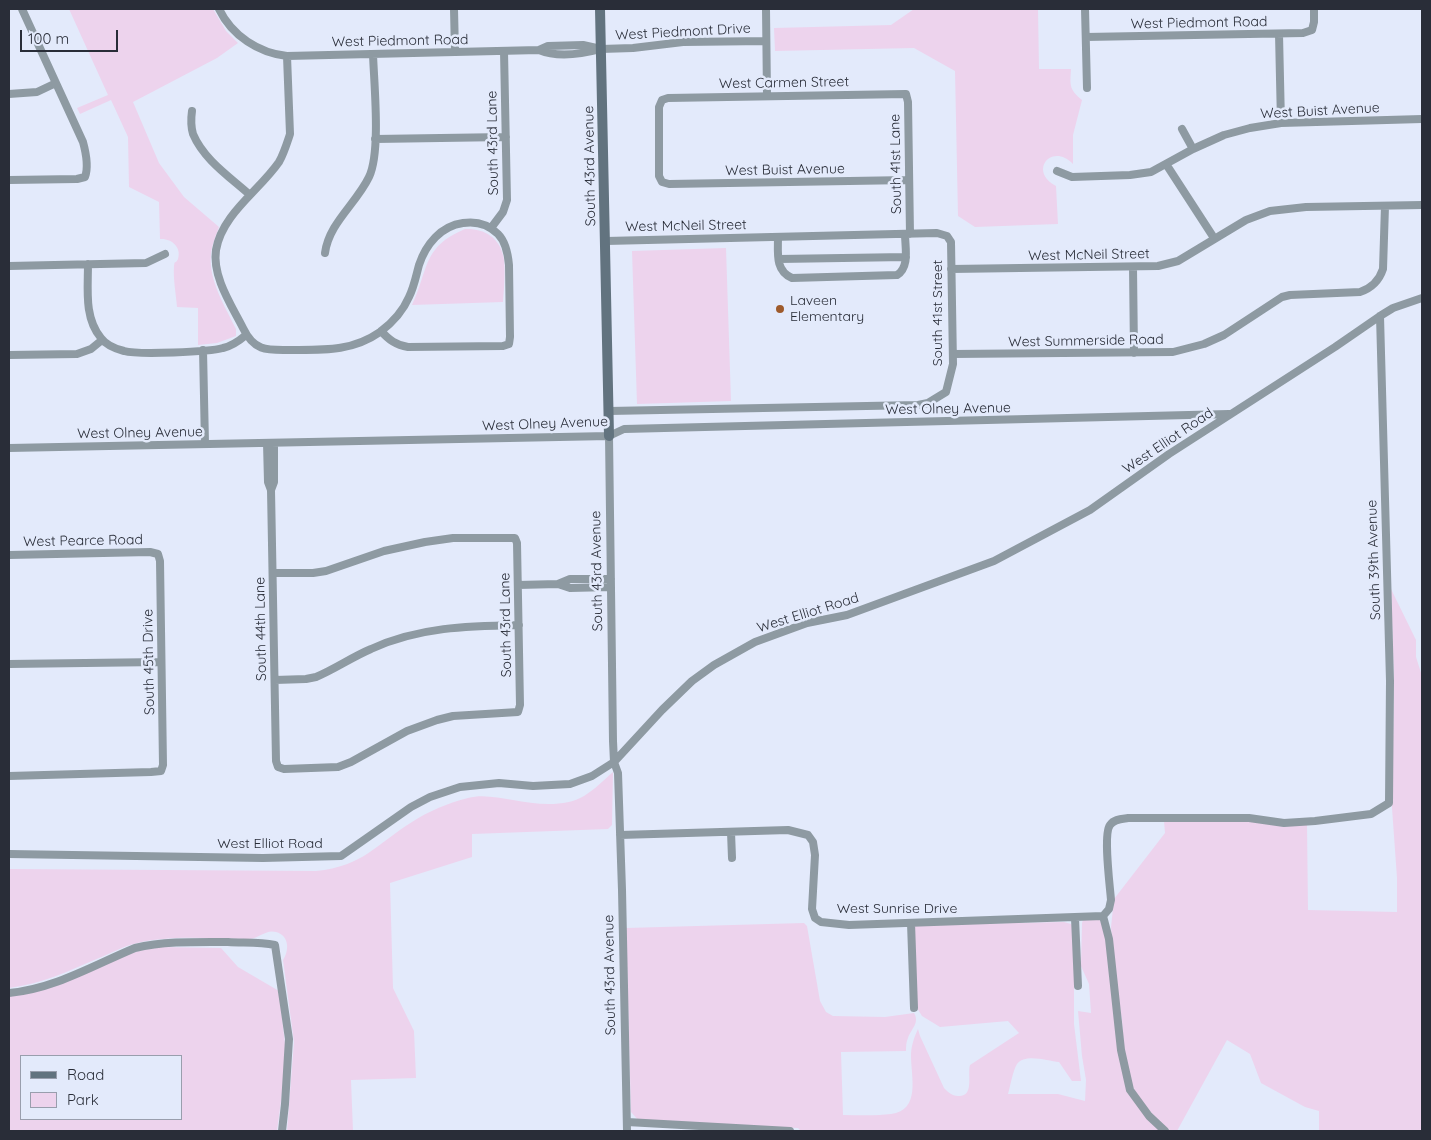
<!DOCTYPE html>
<style>
body{margin:0}
#map{position:relative;width:1431px;height:1140px;overflow:hidden;background:#e3eafb;font-family:Quicksand,sans-serif}
canvas{display:block}
.frame{position:absolute;inset:0;border:10px solid #292d38;pointer-events:none}
.legend{position:absolute;left:20px;top:1055px;width:162px;height:65px;box-sizing:border-box;background:#e3eafb;border:1px solid #999ead;margin:0;padding:6px 9px;list-style:none;font-size:15px;color:#292d38}
.legend li{display:flex;align-items:center;gap:10px;height:25px}
.legend b{width:25px;border:1px solid #999ead}
.scale{position:absolute;left:20px;top:30px;width:98px;height:22px;box-sizing:border-box;border:2px solid #292d38;border-top:0;padding-left:6px;font-size:15px;line-height:18px;white-space:nowrap;color:#292d38;-webkit-text-stroke:4px #e3eafb;paint-order:stroke}
</style>
<div id="map">
<canvas width="1431" height="1140"></canvas>
<div class="frame"></div>
<ul class="legend">
<li><b style="height:6px;background:#62737f"></b>Road</li>
<li><b style="height:14px;background:#edd3ed"></b>Park</li>
</ul>
<div class="scale">100 m</div>
</div>
<script>
const ctx = document.querySelector('canvas').getContext('2d');
ctx.lineJoin = 'round';
function paint(path, color) { ctx.fillStyle = color; ctx.fill(path, 'evenodd'); }
function strokePath(path, color, width, dash) { ctx.strokeStyle = color; ctx.lineWidth = width; ctx.lineCap = dash ? 'butt' : 'round'; ctx.setLineDash(dash || []); ctx.stroke(path); }
function label(font, color, halo, rows, align = 'center') {
  ctx.font = font + ' Quicksand,sans-serif'; ctx.lineWidth = 5; ctx.setLineDash([]); ctx.textBaseline = 'middle'; ctx.strokeStyle = halo; ctx.fillStyle = color; for (const [text, x, y, turn = 0] of rows) {
    ctx.save(); ctx.translate(x, y); ctx.rotate((+turn || 0) * Math.PI / 180); ctx.textAlign = isNaN(turn) ? turn : align; if (halo) ctx.strokeText(text, 0, 0); ctx.fillText(text, 0, 0); ctx.restore();
  }
}
paint(new Path2D(`
 M69,9H213L226,31L238,43L217,58L133,102L159,163L184,197L219,227C216,236 212,244 211,254C208,280 225,306 236,329V336L217,343L198,345V308L177,307C176,294 173,279 174,266C175,259 175,265 178,259C182,247 171,238 160,239L159,202L129,187L128,137L111,100L80,114L77,108L108,95Z
 M914,9H1038L1039,69H1071C1070,86 1069,89 1082,100L1073,135V164C1053,142 1027,170 1056,186L1058,224L975,227L958,216L955,71L914,48L775,51L774,28L891,25Z
 M465,229C483,228 499,237 503,255C506,265 504,290 503,302L412,305C429,269 422,247 465,229Z
 M726,248L731,401L637,404L632,251Z
 M1391,589L1416,640V657L1422,676V1131H1319V1111L1305,1107L1261,1083L1250,1054L1227,1040L1177,1131H1170L1153,1115L1133,1090L1124,1051L1122,1020L1114,970L1111,927L1114,899L1165,833L1164,821L1249,820L1307,824L1308,910L1397,912V878L1392,808L1394,679Z
 M613,772L612,825L608,829L472,834V857L390,883L393,988L414,1031L416,1078L351,1080L353,1131H287L294,1042L283,960C289,951 290,936 276,932C266,929 258,939 248,939C209,939 168,934 130,945C120,948 109,954 99,958C69,971 41,984 9,988V869L316,871C364,866 375,845 412,822C429,811 448,803 468,798C483,794 498,798 513,800C535,804 564,808 584,796C594,790 604,780 613,772Z
 M1099,919L1104,926L1123,1073L1162,1131H801L798,1128L639,1121L631,1112L626,928L804,923L807,926L820,1001L826,1012L833,1016L885,1017L914,1013C920,1023 911,1029 908,1038C906,1042 906,1047 906,1051L841,1052L843,1115C859,1115 876,1116 891,1114C921,1110 911,1077 911,1056C911,1046 914,1038 918,1029L920,1036L944,1088C948,1092 952,1096 958,1096C975,1097 967,1074 970,1065L1019,1033L1008,1021L940,1027L922,1016L917,1008L914,925L1064,922L1071,924L1074,929V1024L1081,1081H1072L1059,1062C1048,1061 1025,1053 1017,1064C1013,1070 1010,1087 1008,1094H1058L1085,1101L1086,1080L1082,1056L1078,1011L1091,1013L1089,984L1081,966L1082,923L1083,920Z
 M160,947L221,948L238,967L279,991L285,1044L284,1078L277,1131H9V996C53,992 89,968 130,954C139,950 150,949 160,947ZM21,1056H181V1119H21Z`), '#edd3ed');
strokePath(new Path2D(`
 M219,9C232,36 259,53 287,56L539,50C558,58 582,54 601,49
 M454,9L455,52
 M766,9L767,96
 M1085,9L1087,88
 M1279,34L1281,123
 M1086,37L1303,33L1312,30L1314,22V9
 M539,50L548,46L583,45L601,49L633,48L683,42L766,41
 M287,56L290,134C287,143 284,153 279,162C259,191 222,214 216,250C212,277 232,306 243,328C255,353 269,350 293,350C325,350 353,351 380,332C392,323 403,311 409,297C414,287 416,276 419,265C426,244 441,226 463,223C476,221 488,224 498,234C506,242 508,254 509,265L510,337L509,344L503,346L408,347C396,345 389,340 381,331
 M9,94L37,92L56,83
 M192,111C191,118 191,127 193,134C204,160 230,177 250,195
 M1182,129L1193,149
 M375,139L506,137
 M1166,164L1214,238
 M1057,171L1072,177L1130,175L1151,172L1193,149L1224,135L1250,128L1281,123L1422,119
 M9,180L77,179L85,177C89,166 86,153 83,142L22,9
 M909,180L669,184L662,182L659,176V107L662,100L668,98L906,94L908,102L910,234
 M491,228L503,212L507,200L504,51
 M778,237C778,253 775,271 792,278L897,275C910,267 905,247 905,234
 M606,241L937,233L947,236L951,242L953,364L946,392L928,403L918,405L609,411
 M325,253C329,223 356,204 369,177C381,152 374,84 373,54
 M779,259L906,257
 M88,264C88,289 84,318 101,338C106,345 116,349 124,351C138,355 209,352 223,348C232,346 239,341 246,335
 M9,266L146,263L165,254
 M1133,267L1134,353
 M951,269L1158,266L1178,261L1246,220L1270,211L1306,207L1422,205
 M203,350L205,444
 M953,354L1173,352L1204,344L1224,335L1282,297L1290,295L1360,292C1372,288 1379,281 1383,269L1385,206
 M9,355L77,354L91,349L102,340
 M609,436L613,741L614,762L618,773L622,890L627,1131
 M267,443L268,482L271,490L276,761L278,767L284,769L338,767L351,762L407,731L437,720L453,716L518,712L520,705L517,543L515,538H453L425,542L384,551L326,571L313,573H273
 M9,448L609,436L624,429L1229,414
 M271,490L274,482V443
 M9,555L150,552L158,554L160,561L163,765L161,771L151,772L9,776
 M558,584L570,579H611
 M518,585L558,584L570,588L611,587
 M9,664L161,662
 M275,680L306,679L316,677C335,669 352,657 371,649C418,627 468,626 519,625
 M731,832L732,858
 M620,835L788,830L808,835L813,842L815,855L812,909L815,918L821,922L849,925L1103,916
 M9,854L263,858L341,856L411,807L430,797L460,787L499,783L533,786L570,784L592,776L614,762L662,710L692,681L714,665L755,642L807,623L847,615L994,561L1090,510L1169,454L1335,347L1380,316L1393,308L1422,298
 M1103,916L1109,909L1111,900C1110,886 1103,834 1110,825C1114,819 1122,819 1128,818H1249L1284,823L1315,821L1371,814L1389,803L1390,681L1380,316
 M1103,916L1109,939L1121,1050L1130,1090L1149,1116L1165,1131
 M1075,918L1078,986
 M911,923L914,1008
 M9,993C54,989 94,965 135,948C165,941 197,942 228,942C244,943 259,942 275,945L289,1039L285,1104L282,1131
 M627,1122L790,1131`), '#8e9aa2', 8);
strokePath(new Path2D(`
 M600,9L609,436`), '#62737f', 10);
for (const [x, y, r, color] of [
 [780,309,5,"#9e5a2b"]
]) { const dot = new Path2D(); dot.arc(x, y, r, 0, 2 * Math.PI); ctx.fillStyle = color; ctx.fill(dot); strokePath(dot, '#e3eafb', 2); }
label('14px', '#292d38', '#e3eafb', [
 ["West Piedmont Road",1199,23,-1],
 ["West Piedmont Drive",683,32,-3],
 ["West Piedmont Road",400,41,-1],
 ["West Carmen Street",784,83,-1],
 ["West Buist Avenue",1320,111,-3],
 ["South 43rd Lane",493,143,-91],
 ["South 41st Lane",896,164,-91],
 ["South 43rd Avenue",590,166,-91],
 ["West Buist Avenue",785,170,-1],
 ["West McNeil Street",686,226,-1],
 ["West McNeil Street",1089,255,-1],
 ["South 41st Street",938,313,-90],
 ["West Summerside Road",1086,341,-1],
 ["West Olney Avenue",948,409,-1],
 ["West Olney Avenue",545,424,-2],
 ["West Olney Avenue",140,433,-1],
 ["West Elliot Road",1168,441,-34],
 ["West Pearce Road",83,541,-1],
 ["South 39th Avenue",1374,560,-92],
 ["South 43rd Avenue",597,571,-91],
 ["West Elliot Road",808,613,-17],
 ["South 43rd Lane",506,625,-91],
 ["South 44th Lane",261,629,-91],
 ["South 45th Drive",149,662,-91],
 ["West Elliot Road",270,844],
 ["West Sunrise Drive",897,909],
 ["South 43rd Avenue",610,975,-91]
]);
label('14px', '#292d38', '#e3eafb', [
 ["Laveen",790,301],
 ["Elementary",790,317]
], 'left');
</script>
